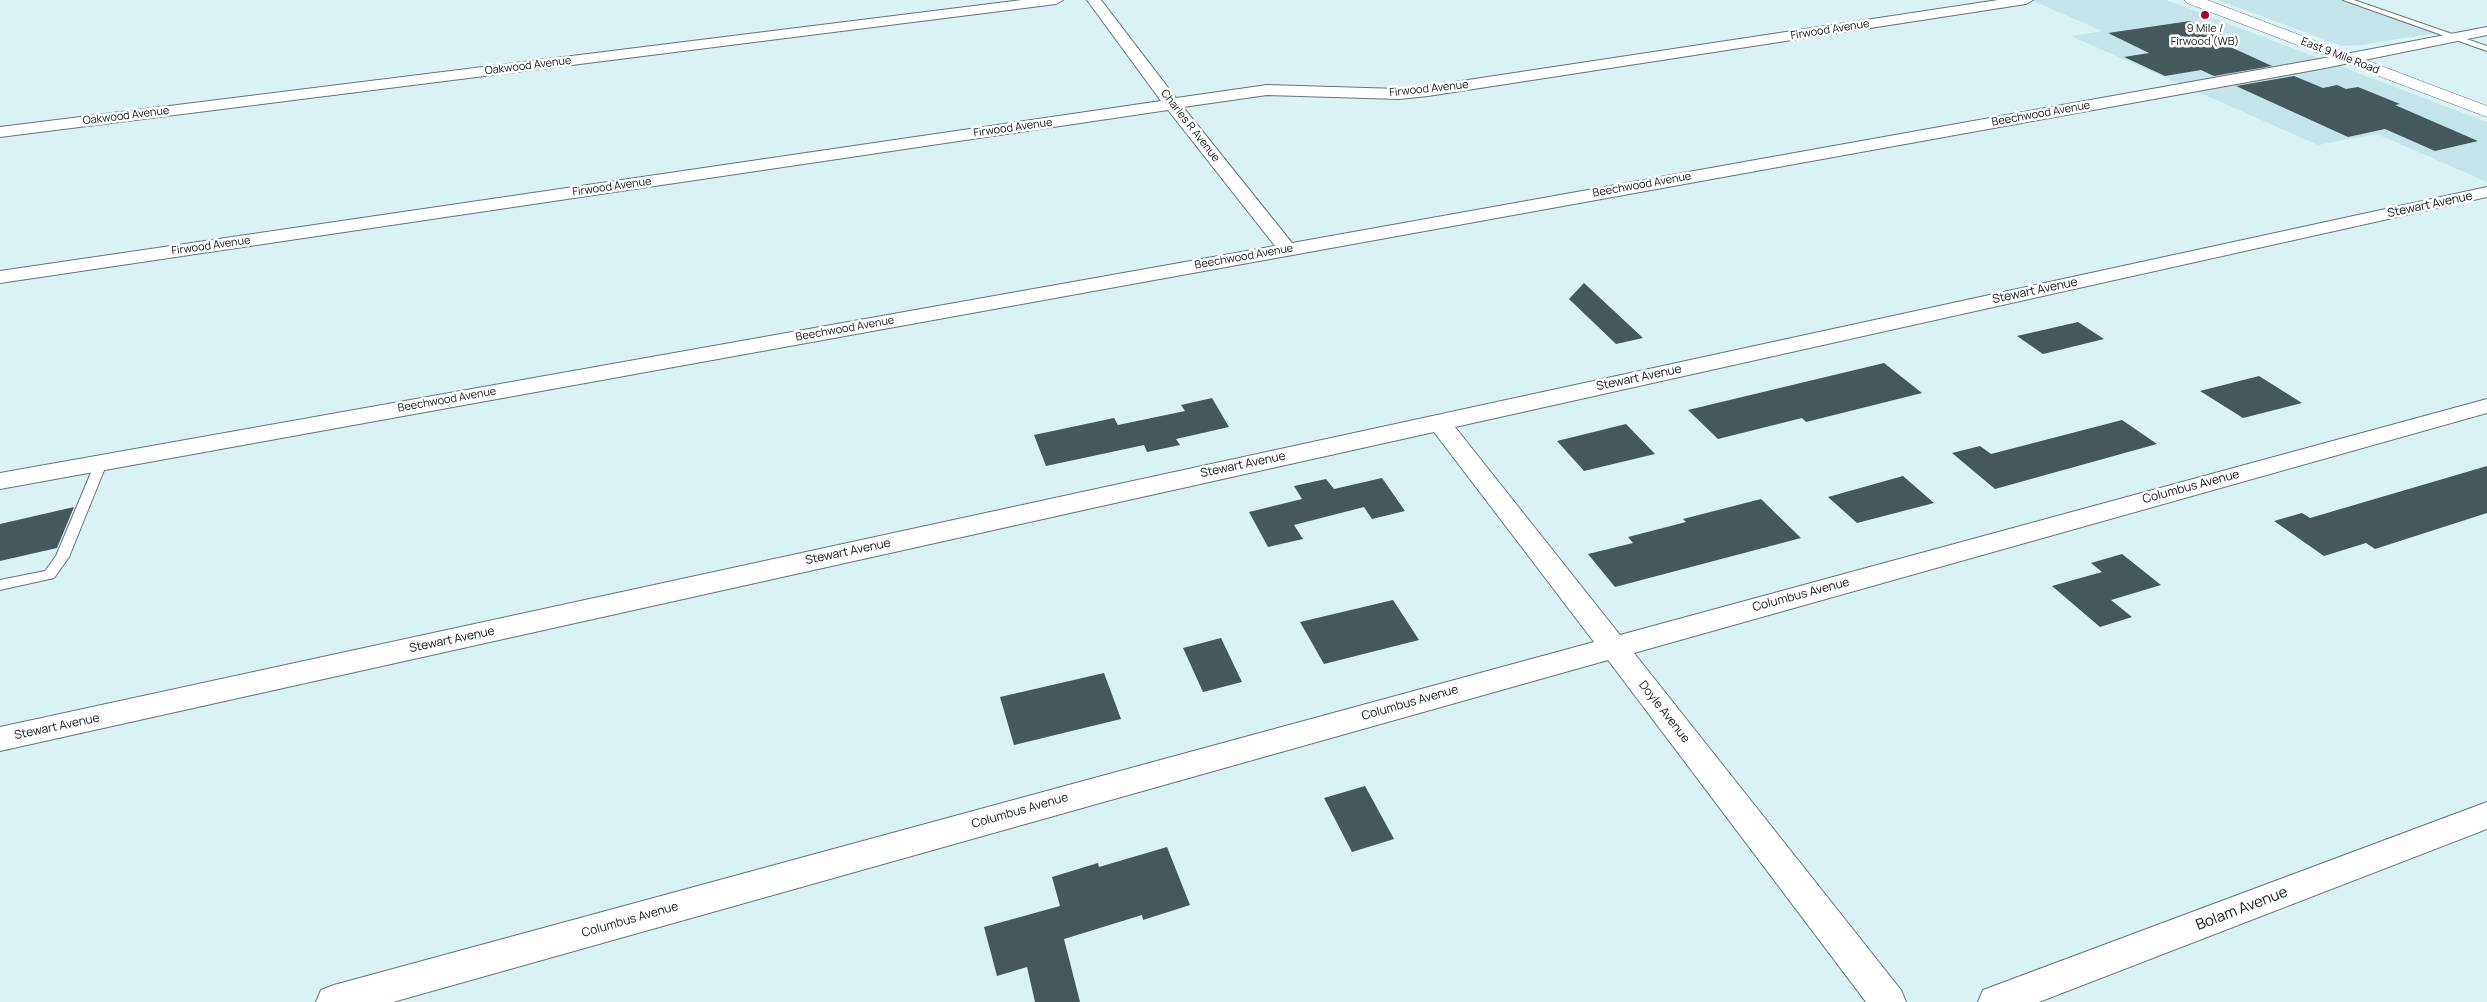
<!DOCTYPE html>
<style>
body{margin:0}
canvas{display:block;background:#dbf2f5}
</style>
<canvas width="2487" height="1002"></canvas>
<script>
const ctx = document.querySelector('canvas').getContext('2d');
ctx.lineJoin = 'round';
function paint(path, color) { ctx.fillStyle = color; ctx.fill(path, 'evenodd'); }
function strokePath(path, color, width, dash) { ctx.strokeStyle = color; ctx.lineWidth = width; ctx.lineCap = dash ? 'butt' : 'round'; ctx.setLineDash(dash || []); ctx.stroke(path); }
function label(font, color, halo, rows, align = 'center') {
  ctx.font = font + ' Manrope,sans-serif'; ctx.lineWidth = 5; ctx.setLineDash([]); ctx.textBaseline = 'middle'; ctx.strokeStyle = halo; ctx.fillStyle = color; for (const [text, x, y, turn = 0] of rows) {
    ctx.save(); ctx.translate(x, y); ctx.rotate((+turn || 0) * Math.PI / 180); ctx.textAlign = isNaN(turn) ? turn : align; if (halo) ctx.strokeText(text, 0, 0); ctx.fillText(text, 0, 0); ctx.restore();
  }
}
paint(new Path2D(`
 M2031,0H2166L2487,122V182L2377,134L2318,145L2071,36L2102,31Z
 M2218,0H2353L2443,32L2360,45L2342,46Z`), '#c5e4e9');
paint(new Path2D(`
 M2190,21L2239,42L2224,44L2272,66L2214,76L2201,70L2165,76L2124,57L2149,53L2108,33Z
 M2294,76L2323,88L2337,85L2346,89L2358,87L2400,104L2395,105L2478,141L2435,151L2385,129L2348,137L2236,86Z
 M1584,283L1643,338L1616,344L1569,299Z
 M2078,322L2104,339L2043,354L2017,336Z
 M1884,363L1922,393L1806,422L1802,418L1718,439L1688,410Z
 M2259,376L2302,403L2243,418L2200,391Z
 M1212,398L1229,427L1176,439L1180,445L1147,452L1144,445L1046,466L1034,435L1114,418L1118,425L1185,411L1181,405Z
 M2122,420L2157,444L1995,489L1952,453L1980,446L1991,454Z
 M1626,424L1655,454L1584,471L1557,441Z
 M2487,466V513L2375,549L2366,543L2324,556L2274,521L2302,513L2310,518Z
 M1903,476L1934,503L1857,523L1828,497Z
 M1382,478L1405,511L1372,519L1364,507L1294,525L1303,539L1268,547L1249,512L1302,499L1294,486L1326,479L1334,489Z
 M1761,499L1801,538L1615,587L1588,554L1633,543L1628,537L1686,522L1683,519Z
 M74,507L57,548L0,561V524Z
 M2122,554L2161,585L2111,600L2132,617L2100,627L2052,586L2102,572L2091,563Z
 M1393,600L1419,640L1324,664L1300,622Z
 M1221,638L1242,682L1203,692L1183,648Z
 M1104,673L1121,719L1014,745L1000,697Z
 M1365,786L1394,839L1352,852L1324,798Z
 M1167,847L1190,905L1143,920L1142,915L1064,939L1080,1002H1035L1027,967L997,976L984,927L1060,906L1052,877L1098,863L1099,867Z`), '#45585b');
const service = new Path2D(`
 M2343,0H2354L2487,46V51Z
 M101,459L107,463L69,557L54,578L0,590V580L45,571L56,556L95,463Z`);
const minor = new Path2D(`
 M1022,0H1063L1056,4L0,137V127Z
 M1087,0H1101L1176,98L1267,85L1399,89L1428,86L1998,0H2033L2026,4L1428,96L1399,99L1267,95L1183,107L1292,243L2325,58L2487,27V35L2325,68L0,489V473L1275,246L1168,110L0,283V271L1161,101Z
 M2487,187V197L1455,427L1620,635L2487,399V413L1634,653L1901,990L1906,1002H1866L1608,660L393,1002H316L321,990L334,985L1594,642L1434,432L0,751V727Z
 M2487,802V829L2039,1002H1978L1983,990Z`);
const secondary = new Path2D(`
 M2185,0H2207L2487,106V117L2187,3Z`);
strokePath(service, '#617578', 2);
strokePath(minor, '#617578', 2);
strokePath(secondary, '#617578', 1);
paint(service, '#fff');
paint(minor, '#fff');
paint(secondary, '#fff');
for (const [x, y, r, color] of [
 [2205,15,5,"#a30530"]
]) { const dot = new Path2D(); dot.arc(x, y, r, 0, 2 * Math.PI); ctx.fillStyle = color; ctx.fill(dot); strokePath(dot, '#fff', 2); }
label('11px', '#101819', '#fff', [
 ["9 Mile /",2205,29],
 ["Firwood (WB)",2205,42]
]);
label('11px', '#101819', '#fff', [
 ["Firwood Avenue",1830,30,-9],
 ["East 9 Mile Road",2340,56,21],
 ["Oakwood Avenue",528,66,-7],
 ["Firwood Avenue",1429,89,-6],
 ["Beechwood Avenue",2041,114,-10],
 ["Oakwood Avenue",126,116,-7],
 ["Charles R Avenue",1190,126,52],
 ["Firwood Avenue",1013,128,-8],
 ["Beechwood Avenue",1642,185,-10],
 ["Firwood Avenue",612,187,-8],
 ["Firwood Avenue",211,246,-8],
 ["Beechwood Avenue",1244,257,-10],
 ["Beechwood Avenue",845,329,-10],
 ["Beechwood Avenue",447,400,-10]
]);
label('12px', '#101819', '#fff', [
 ["Stewart Avenue",2430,205,-12],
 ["Stewart Avenue",2035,291,-12],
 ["Stewart Avenue",1639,378,-12],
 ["Stewart Avenue",1243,465,-12],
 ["Columbus Avenue",2191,487,-15],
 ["Stewart Avenue",848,552,-12],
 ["Columbus Avenue",1801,595,-15],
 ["Stewart Avenue",452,640,-12],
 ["Columbus Avenue",1410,703,-16],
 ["Doyle Avenue",1664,712,52],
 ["Stewart Avenue",57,727,-12],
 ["Columbus Avenue",1020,811,-16],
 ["Columbus Avenue",630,920,-16]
]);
label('15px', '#101819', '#fff', [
 ["Bolam Avenue",2242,909,-21]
]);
</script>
